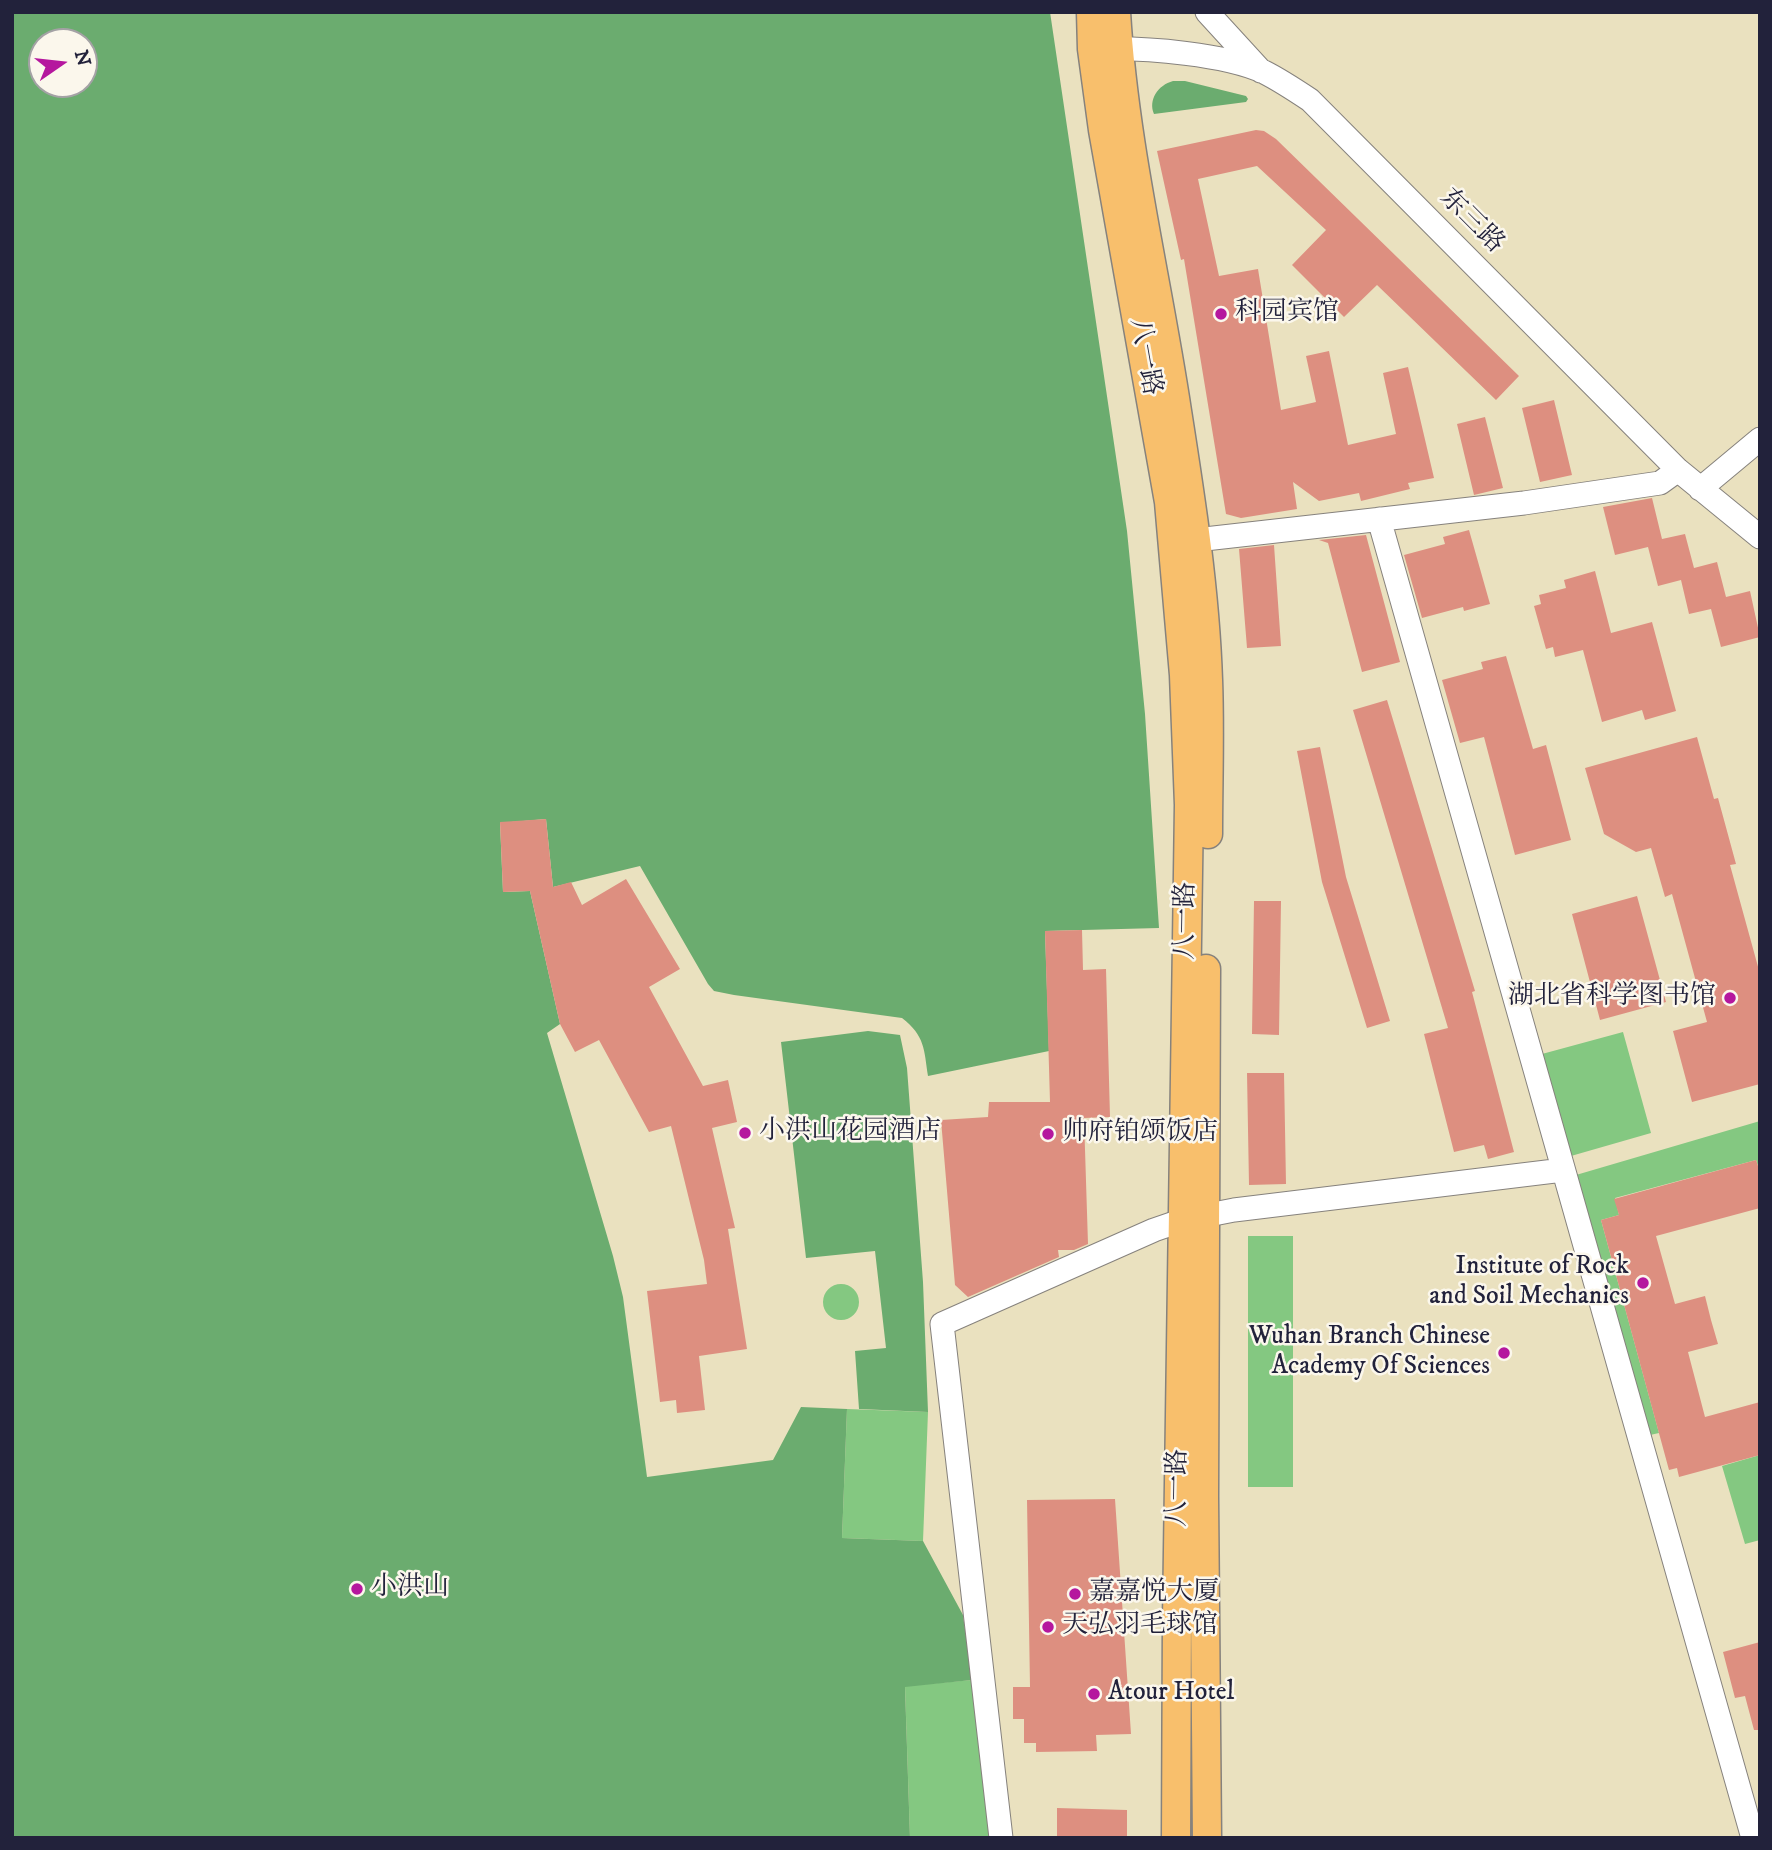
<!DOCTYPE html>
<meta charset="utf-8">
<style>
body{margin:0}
#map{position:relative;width:1772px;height:1850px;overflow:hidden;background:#eae1bf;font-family:"IM FELL DW Pica",serif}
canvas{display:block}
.frame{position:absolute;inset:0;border:14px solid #22223b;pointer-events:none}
.north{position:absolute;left:28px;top:28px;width:70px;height:70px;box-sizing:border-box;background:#fbf7ec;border:2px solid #a4a2a5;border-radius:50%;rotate:76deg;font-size:19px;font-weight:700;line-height:28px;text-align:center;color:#22223b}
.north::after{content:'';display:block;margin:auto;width:24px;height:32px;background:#b5179e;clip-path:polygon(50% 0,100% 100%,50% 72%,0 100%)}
</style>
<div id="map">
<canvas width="1772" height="1850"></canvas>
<div class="frame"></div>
<div class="north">N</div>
</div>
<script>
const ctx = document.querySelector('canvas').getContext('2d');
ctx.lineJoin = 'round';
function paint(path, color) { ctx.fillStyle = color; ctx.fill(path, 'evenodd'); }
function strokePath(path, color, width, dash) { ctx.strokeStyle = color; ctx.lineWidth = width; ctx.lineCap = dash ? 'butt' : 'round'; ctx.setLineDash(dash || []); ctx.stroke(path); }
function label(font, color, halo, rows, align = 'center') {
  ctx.font = font + ' "IM FELL DW Pica","Noto Serif SC",serif'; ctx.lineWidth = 5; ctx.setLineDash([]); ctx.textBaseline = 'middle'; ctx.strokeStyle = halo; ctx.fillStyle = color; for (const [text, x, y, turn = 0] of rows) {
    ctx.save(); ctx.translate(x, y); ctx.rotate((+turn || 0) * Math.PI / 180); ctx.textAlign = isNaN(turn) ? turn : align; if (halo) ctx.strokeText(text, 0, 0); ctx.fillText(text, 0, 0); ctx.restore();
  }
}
paint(new Path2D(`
 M1623,1032L1651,1133L1571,1156L1542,1054Z
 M1760,1121V1172L1756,1160L1615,1198L1619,1215L1601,1220L1659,1433L1650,1435L1576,1175Z
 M1248,1236H1293V1487H1248Z
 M823 1302a18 18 0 1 1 36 0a18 18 0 1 1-36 0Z
 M847,1409L928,1412L923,1541L842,1538Z
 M1760,1455V1540L1745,1544L1722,1466Z
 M972,1680L993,1838H910L905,1686Z`), '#84c881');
paint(new Path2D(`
 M12,12H1050L1127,531L1145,714L1159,928L1045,931L1049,1051L928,1076C924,1049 925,1036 902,1018L734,995L714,991L708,984L640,866L553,887L546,819L500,823L503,892L530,891L560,1024L547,1033L613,1256L623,1297L647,1477L773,1460L801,1407L847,1409L842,1538L923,1541L963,1615L972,1680L905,1687L910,1838H12ZM42,42H84V84H42Z
 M1173,81H1185L1246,96L1248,99L1246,102L1154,114C1148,100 1158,85 1173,81Z
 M868,1031L900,1035L907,1068L923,1282L928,1412L859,1409L855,1351L886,1348L875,1251L806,1258L781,1042Z`), '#6bac6f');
paint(new Path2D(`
 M1256,130L1264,131L1276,139L1519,376L1496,400L1377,285L1344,317L1292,265L1326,230L1257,166L1198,179L1219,276L1258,269L1281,410L1316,402L1306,356L1329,351L1348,445L1396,434L1383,373L1408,367L1434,478L1408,483L1410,489L1361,501L1359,493L1319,501L1293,482L1297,509L1241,518L1226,514L1184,259L1181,260L1157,151Z
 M1554,400L1572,475L1540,482L1522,408Z
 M1485,417L1503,488L1474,495L1457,424Z
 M1652,498L1662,539L1685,534L1694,568L1717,562L1726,597L1750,591L1760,637L1721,647L1711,609L1689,614L1681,580L1658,586L1648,547L1615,555L1603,507Z
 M1469,530L1490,604L1464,611L1463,607L1422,618L1404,555L1445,544L1443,537Z
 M1366,535L1400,662L1362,672L1328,543L1319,540Z
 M1274,545L1281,646L1247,648L1239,549Z
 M1595,571L1611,633L1652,622L1676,711L1645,720L1642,710L1602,722L1583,650L1555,657L1553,647L1546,649L1534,606L1541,604L1539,595L1566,588L1564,580Z
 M1506,656L1533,749L1546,745L1571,840L1515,855L1484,737L1460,743L1442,680L1483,669L1481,662Z
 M1387,700L1475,991L1472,992L1514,1152L1488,1159L1484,1145L1454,1152L1424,1034L1448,1028L1353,710Z
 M1697,737L1714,799L1718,798L1736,864L1730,865L1760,974V1084L1692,1102L1673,1031L1707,1022L1672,894L1665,897L1651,848L1636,852L1604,834L1585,768Z
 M1320,747L1346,877L1390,1021L1367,1028L1322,882L1297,751Z
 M546,819L553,887L571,882L582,905L626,879L680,969L649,987L703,1086L728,1080L737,1122L712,1128L735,1228L728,1229L747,1349L699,1356L705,1410L677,1413L676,1400L660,1402L647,1291L707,1284L704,1260L671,1126L649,1132L599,1040L575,1052L560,1024L530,891L503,892L500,822Z
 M1637,896L1666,1002L1600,1020L1572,914Z
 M1254,901H1281L1279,1035L1252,1034Z
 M1082,930L1083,970L1106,969L1110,1117L1084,1118L1088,1244L1074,1250H1058L1059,1257L968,1297L955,1285L941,1120L988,1117L989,1102H1050L1045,931Z
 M1247,1073H1284L1286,1184L1249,1185Z
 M1756,1160L1760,1172V1208L1656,1236L1675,1304L1705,1296L1711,1320L1718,1344L1688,1352L1705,1417L1760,1402V1455L1679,1477L1677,1468L1669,1470L1601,1220L1619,1215L1614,1199Z
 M1115,1499L1131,1734L1096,1735L1097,1751L1036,1752V1743H1024V1719H1013V1687H1030L1027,1500Z
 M1760,1642V1730H1754L1745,1696L1735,1698L1723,1652Z
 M1057,1808L1127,1810V1838H1057Z`), '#dd8f80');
const minor = new Path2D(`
 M1207,12L1261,71
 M1104,49C1147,48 1225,54 1264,72C1280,80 1295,90 1310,100L1678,470L1760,537
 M1700,489L1760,439
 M1379,519L1753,1838
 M1196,540L1524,503L1660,483L1678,470
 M1001,1838L942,1324L1154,1230L1183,1220L1234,1210L1563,1170`);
const major = new Path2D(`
 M1091,12L1092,49L1103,130L1169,502L1184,675L1189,805L1177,1618L1176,1838
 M1116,12C1124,147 1157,278 1177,411C1191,500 1205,590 1208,680C1210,731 1208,783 1208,834
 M1206,969L1204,1496L1207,1838`);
strokePath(minor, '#86827d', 25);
strokePath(major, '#86827d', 31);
strokePath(minor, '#fff', 23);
strokePath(major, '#f8bf6c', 28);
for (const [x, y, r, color] of [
 [1221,314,7,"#b5179e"],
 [1730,998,7,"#b5179e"],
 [745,1133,7,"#b5179e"],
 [1048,1134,7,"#b5179e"],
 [1643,1283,7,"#b5179e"],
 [1504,1353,7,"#b5179e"],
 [357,1589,7,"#b5179e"],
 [1075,1594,7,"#b5179e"],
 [1048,1627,7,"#b5179e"],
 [1094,1694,7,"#b5179e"]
]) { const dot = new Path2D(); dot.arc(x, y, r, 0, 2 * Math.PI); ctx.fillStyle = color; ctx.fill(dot); strokePath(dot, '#fbf7ec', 2.5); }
label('26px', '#22223b', '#fbf7ec', [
 ["东三路",1471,222,45],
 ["八一路",1144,357,80],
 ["八一路",1187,921,-89],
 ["八一路",1179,1488,-89]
]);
label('26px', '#22223b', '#fbf7ec', [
 ["科园宾馆",1235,314],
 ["湖北省科学图书馆",1716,998,"right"],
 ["小洪山花园酒店",759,1133],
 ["帅府铂颂饭店",1062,1134],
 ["Institute of Rock",1629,1268,"right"],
 ["and Soil Mechanics",1629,1298,"right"],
 ["Wuhan Branch Chinese",1490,1338,"right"],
 ["Academy Of Sciences",1490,1368,"right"],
 ["小洪山",371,1589],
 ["嘉嘉悦大厦",1089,1594],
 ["天弘羽毛球馆",1062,1627],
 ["Atour Hotel",1108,1694]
], 'left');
</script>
